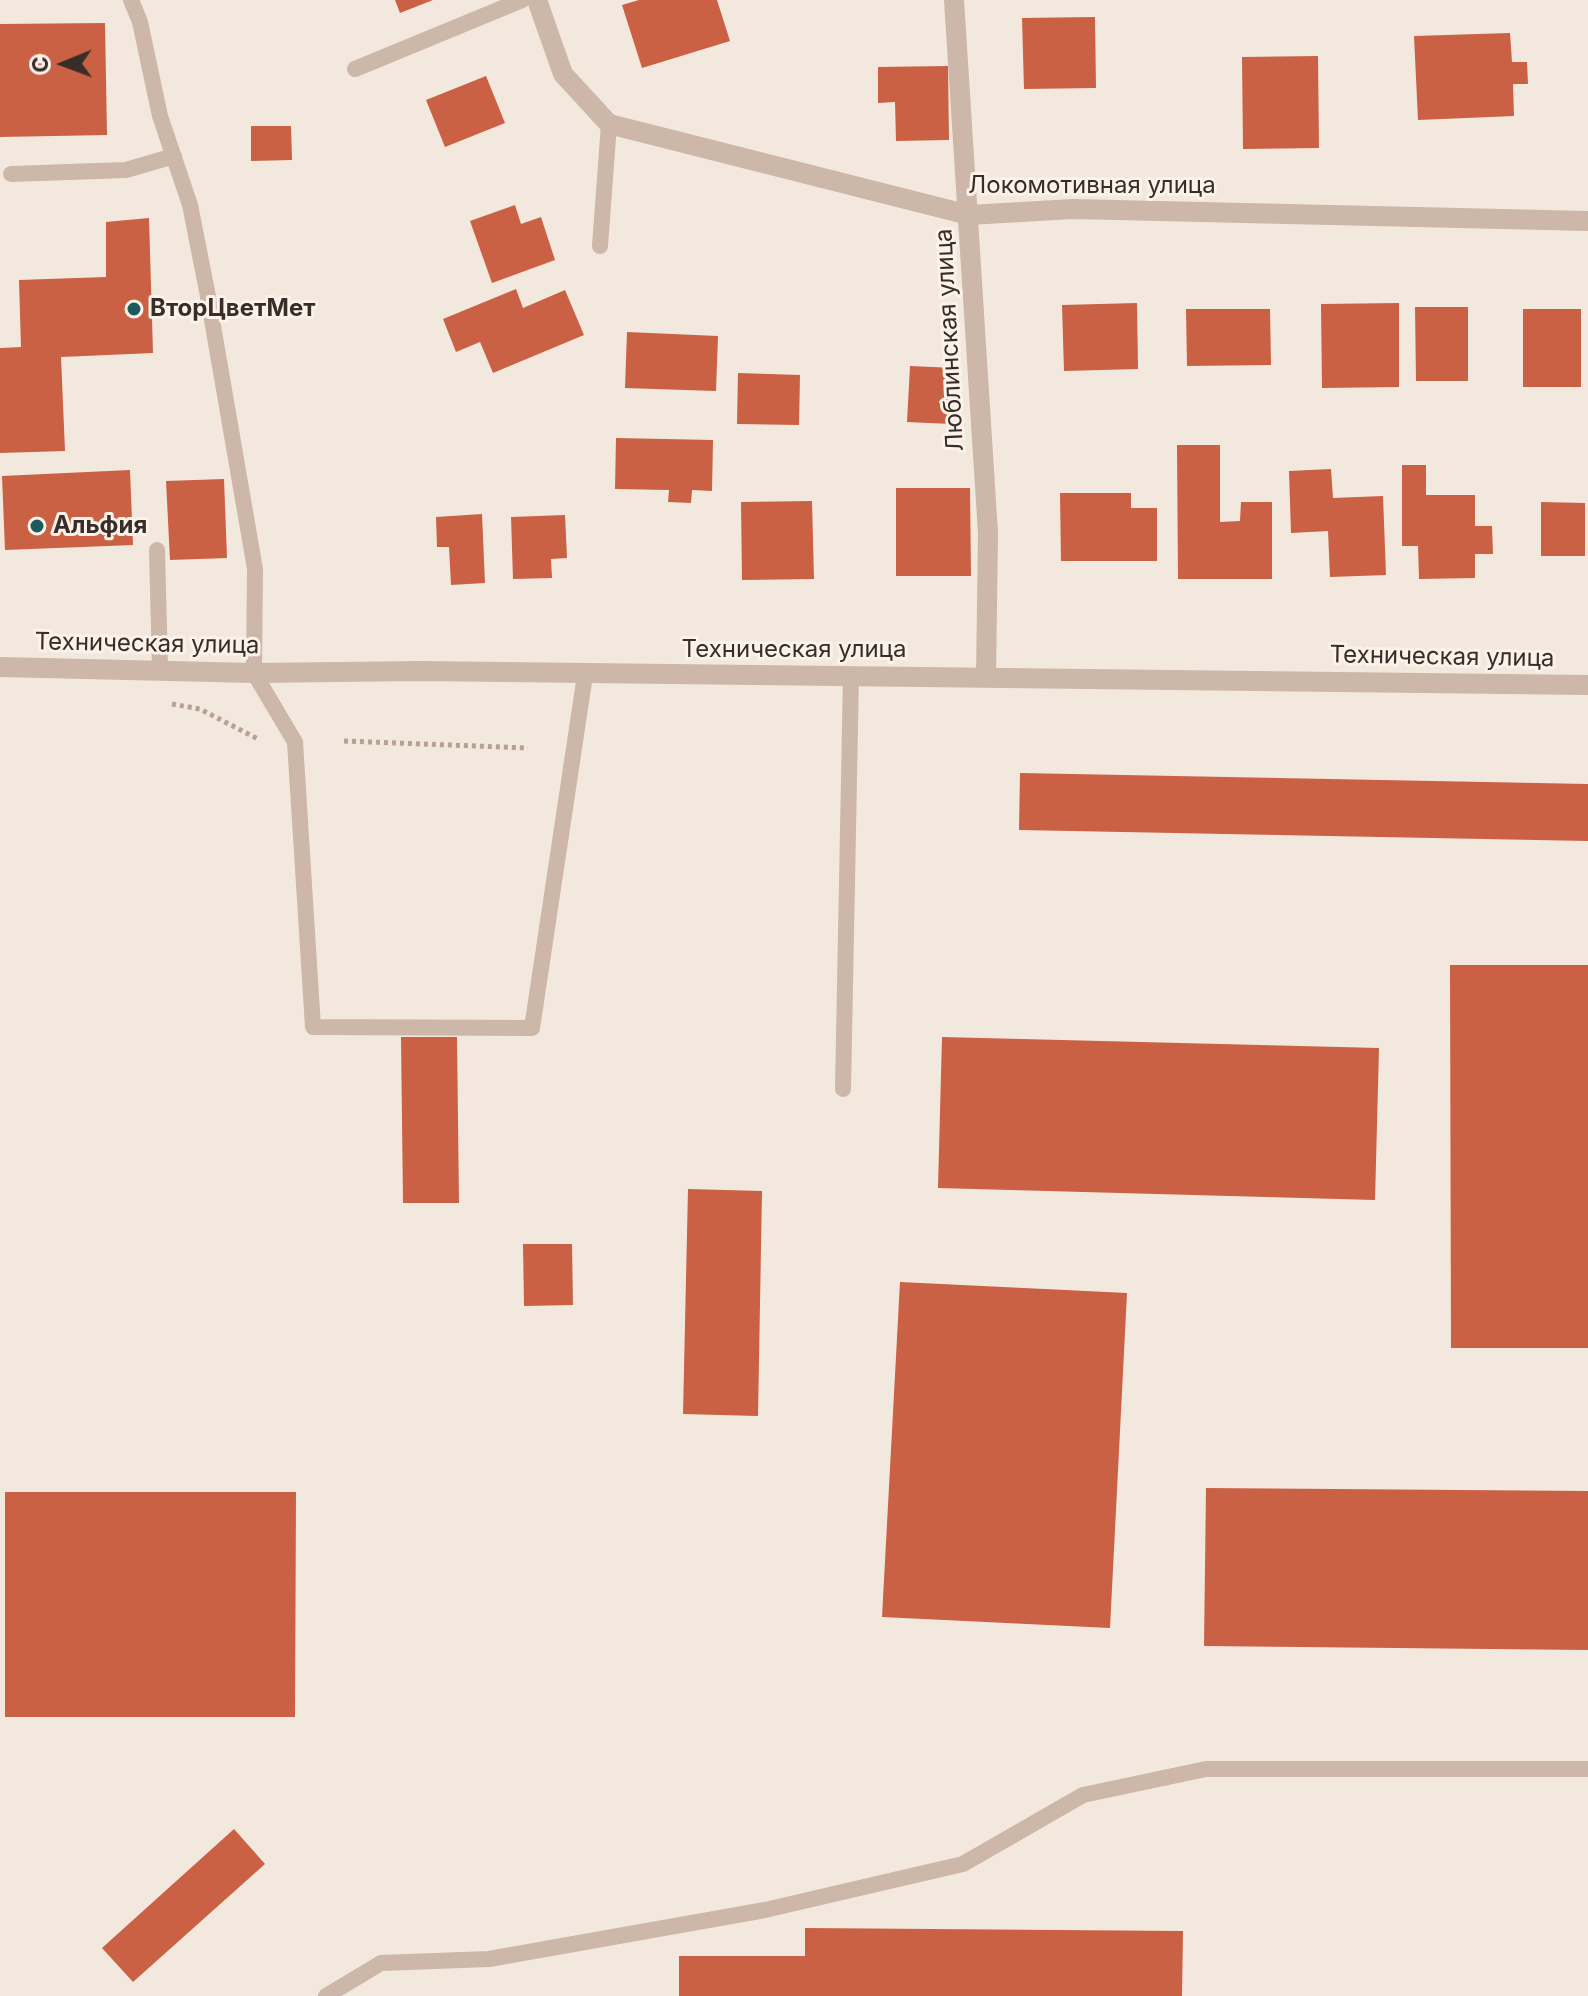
<!DOCTYPE html>
<meta charset="utf-8">
<style>
body{margin:0}
#map{position:relative;width:1588px;height:1996px;overflow:hidden;background:#f3e8dd;font-family:Inter,sans-serif}
canvas{display:block}
.north{position:absolute;left:24px;top:24px;width:80px;height:80px;-webkit-text-stroke:6px #fbf2ea;paint-order:stroke;rotate:269deg;font-size:22px;font-weight:700;line-height:32px;text-align:center;color:#392d29}
.north::after{content:'';display:block;margin:auto;width:28px;height:36px;background:#392d29;clip-path:polygon(50% 0,100% 100%,50% 72%,0 100%)}
</style>
<div id="map">
<canvas width="1588" height="1996"></canvas>
<div class="north">С</div>
</div>
<script>
const ctx = document.querySelector('canvas').getContext('2d');
ctx.lineJoin = 'round';
function paint(path, color) { ctx.fillStyle = color; ctx.fill(path, 'evenodd'); }
function strokePath(path, color, width, dash) { ctx.strokeStyle = color; ctx.lineWidth = width; ctx.lineCap = dash ? 'butt' : 'round'; ctx.setLineDash(dash || []); ctx.stroke(path); }
function label(font, color, halo, rows, align = 'center') {
  ctx.font = font + ' Inter,sans-serif'; ctx.lineWidth = 6; ctx.setLineDash([]); ctx.textBaseline = 'middle'; ctx.strokeStyle = halo; ctx.fillStyle = color; for (const [text, x, y, turn = 0] of rows) {
    ctx.save(); ctx.translate(x, y); ctx.rotate((+turn || 0) * Math.PI / 180); ctx.textAlign = isNaN(turn) ? turn : align; if (halo) ctx.strokeText(text, 0, 0); ctx.fillText(text, 0, 0); ctx.restore();
  }
}
paint(new Path2D(`
 M395,0H433L400,13Z
 M639,0H717L730,41L642,68L622,5Z
 M1095,17L1096,88L1024,89L1022,18Z
 M105,23L107,135L0,137V24Z
 M1510,33L1512,62H1527L1528,84H1513L1514,116L1418,120L1414,36Z
 M1318,56L1319,148L1243,149L1242,57Z
 M948,66L949,140L896,141L895,102L878,103V67Z
 M486,76L505,123L445,147L426,100Z
 M251,126H291L292,160L251,161Z
 M515,205L521,224L541,217L555,260L492,283L470,221Z
 M149,218L153,353L61,357L65,451L0,453V348L21,347L19,280L106,277V222Z
 M516,289L523,308L565,290L584,335L493,373L480,342L456,352L443,319Z
 M1137,303L1138,369L1064,371L1062,305Z
 M1399,303V387L1322,388L1321,304Z
 M1415,307H1468V381H1416Z
 M1186,309H1270L1271,365L1187,366Z
 M1523,309H1581V387H1523Z
 M627,332L718,336L716,391L625,388Z
 M910,366L955,368L952,424L907,422Z
 M738,373L800,375L799,425L737,424Z
 M616,438L713,440L712,491L692,490L691,503L668,502L669,490L615,489Z
 M1177,445H1220V522L1240,521L1241,502H1272V579H1178Z
 M1402,465H1426V495H1475V526H1492L1493,554H1475V578L1419,579L1418,546H1402Z
 M1331,469L1333,498L1383,496L1386,575L1330,577L1328,531L1291,533L1289,471Z
 M130,470L133,545L5,550L2,476Z
 M224,479L227,558L170,560L166,481Z
 M896,488H970L971,576H896Z
 M1060,493H1131V508H1157V561H1061Z
 M812,501L814,579L742,580L741,502Z
 M1541,502L1585,503V556H1541Z
 M482,514L485,583L451,585L449,547H437L436,517Z
 M565,515L567,558L551,559L552,578L513,579L511,517Z
 M1020,773L1588,784V841L1019,830Z
 M1450,965H1588V1348H1451Z
 M401,1037H457L459,1203H403Z
 M942,1037L1379,1048L1375,1200L938,1188Z
 M688,1189L762,1191L758,1416L683,1414Z
 M523,1244H572L573,1305L524,1306Z
 M900,1282L1127,1293L1110,1628L882,1617Z
 M1206,1488L1588,1491V1650L1204,1646Z
 M5,1492H296L295,1717H5Z
 M234,1829L265,1864L133,1982L102,1948Z
 M805,1928L1183,1931L1182,1996H679V1956H805Z`), '#ca6044');
strokePath(new Path2D(`
 M172,704L200,709L258,739
 M344,741L528,748`), '#b8a192', 5, [4, 4]);
strokePath(new Path2D(`
 M131,0L140,22L160,116L190,205L207,291L255,569L254,673L295,742L313,1027L532,1028L585,675
 M355,69L522,0
 M11,174L126,170L174,156
 M600,246L609,124
 M157,550L160,668
 M843,1089L851,675
 M326,1996L381,1963L489,1959L765,1910L963,1864L1083,1795L1206,1769H1588`), '#ccb7a8', 16);
strokePath(new Path2D(`
 M537,0L563,74L609,124L969,215L1073,209L1588,221
 M954,0L988,533L986,677
 M0,667L254,673L421,671L1588,685`), '#ccb7a8', 20);
for (const [x, y, r, color] of [
 [134,309,8,"#1c5a5c"],
 [37,526,8,"#1c5a5c"]
]) { const dot = new Path2D(); dot.arc(x, y, r, 0, 2 * Math.PI); ctx.fillStyle = color; ctx.fill(dot); strokePath(dot, '#fbf2ea', 3); }
label('24px', '#392d29', '#fbf2ea', [
 ["Локомотивная улица",1092,186],
 ["Люблинская улица",950,340,-93],
 ["Техническая улица",147,644,1],
 ["Техническая улица",794,650],
 ["Техническая улица",1442,657,1]
]);
label('bold 24px', '#392d29', '#fbf2ea', [
 ["ВторЦветМет",150,309],
 ["Альфия",53,526]
], 'left');
</script>
